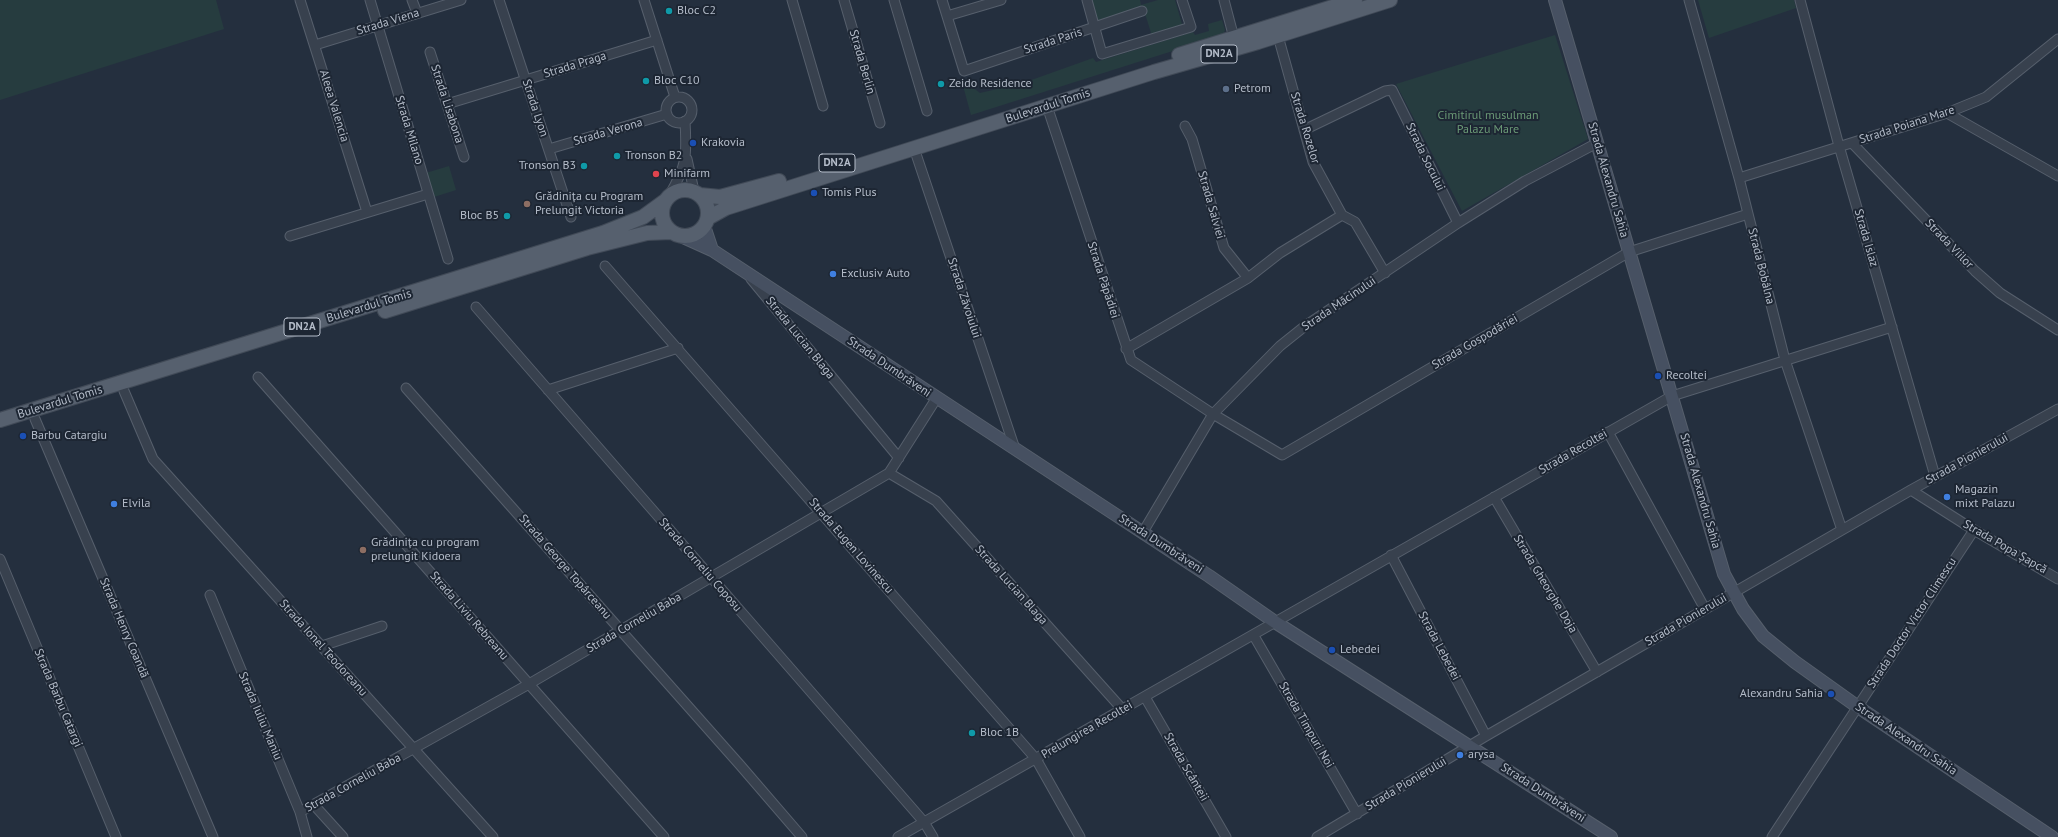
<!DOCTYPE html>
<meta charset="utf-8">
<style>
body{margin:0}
canvas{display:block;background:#242f3e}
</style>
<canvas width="2058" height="837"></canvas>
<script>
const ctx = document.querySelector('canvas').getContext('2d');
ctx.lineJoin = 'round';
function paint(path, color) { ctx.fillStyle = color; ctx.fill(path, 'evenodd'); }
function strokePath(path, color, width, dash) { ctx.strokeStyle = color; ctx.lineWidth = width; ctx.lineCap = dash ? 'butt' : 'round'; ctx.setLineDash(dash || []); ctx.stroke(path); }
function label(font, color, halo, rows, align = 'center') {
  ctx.font = font + ' "PT Sans",sans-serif'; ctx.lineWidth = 4; ctx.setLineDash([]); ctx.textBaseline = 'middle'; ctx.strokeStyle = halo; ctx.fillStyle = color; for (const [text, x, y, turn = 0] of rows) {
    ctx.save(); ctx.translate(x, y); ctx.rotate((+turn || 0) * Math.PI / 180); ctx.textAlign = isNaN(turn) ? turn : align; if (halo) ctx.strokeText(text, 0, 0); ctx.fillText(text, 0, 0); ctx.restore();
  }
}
paint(new Path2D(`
 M0,0H216L224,29L0,100Z
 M1092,0H1140L1141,5L1158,0H1175L1182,24L1180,28L1152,36L1143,7L1096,22Z
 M1698,0H1794L1796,8L1709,38Z
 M1222,20L1225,30L1223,35L971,115L962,82L970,80L972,87L980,93L1023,83L1093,58L1096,62L1193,32L1195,35L1209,31L1208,24Z
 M1555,35L1588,139L1462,211L1396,84Z
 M449,166L456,190L434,197L426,173Z`), '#263c3f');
const street = new Path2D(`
 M300,0L367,212
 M370,0L448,259
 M412,0L417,13
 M499,0L571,217
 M644,0L675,97
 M792,0L823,106
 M844,0L880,123
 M894,0L927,111
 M942,0L964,71L1142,11
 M1087,0L1102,54L1191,27L1182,0
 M1224,0L1234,38
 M1689,0L1739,178L1785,360L1842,530
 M1800,0L1839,146L1935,476
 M947,16L1001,0
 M1278,36L1313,162L1342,215L1355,222L1385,273
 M315,45L461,0
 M430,52L464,157
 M666 110a13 13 0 1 1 26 0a13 13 0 1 1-26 0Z
 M447,104L657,40
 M1047,106L1131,360L1213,414L1282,455L1629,252L1748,214
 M1947,113L2058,176
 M1185,126L1192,139L1224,248L1248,278
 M1304,130L1385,91L1392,90L1458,223
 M1852,143L1975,271L2000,293L2058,330
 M914,148L1015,449
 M549,149L667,114
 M687,159L694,191
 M1739,178L1947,113L1986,97L2058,39
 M669,196C687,165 687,157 685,121
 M290,236L428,194
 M605,266L1036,759L1080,837
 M751,279L899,458
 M476,307L924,822L933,837
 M1126,349L1248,278L1280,253L1342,215
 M258,377L664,837
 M406,388L740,765L802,837
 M548,390L678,348
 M124,391L153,459L493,837
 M35,419L213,837
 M1608,432L1705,609
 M889,473L936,501L1123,710
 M1911,490L1974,530L2058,579
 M1494,497L1597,672
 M1143,532L1213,414L1280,346L1305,326L1458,223L1525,181L1597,143
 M1391,555L1486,736
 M0,559L116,837
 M210,595L300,812L307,837
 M1254,636L1357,814
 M322,646L382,626
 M1145,697L1226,837
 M314,805L343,837
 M300,812L529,684L889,473L936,399
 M898,837L1672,396L1892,327
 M1317,837L1486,736L1911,490L2058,409
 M1772,837L1974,530`);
const secondary = new Path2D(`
 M1555,0L1724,574L1743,609L1763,636L1795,662L1858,707L2052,837
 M704,226L712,250
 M681,236L712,250L1209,576L1275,622L1611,837`);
const primary = new Path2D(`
 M1179,55L1355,0
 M662 213a23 23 0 1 1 46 0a23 23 0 1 1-46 0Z
 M700,195L720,197L779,181
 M708,218L726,208L1154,72L1258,42L1390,0
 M385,311L587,248L647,233L671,232
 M0,420L603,233L643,217L665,201`);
strokePath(street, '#565f6c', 11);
strokePath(secondary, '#565f6c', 14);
strokePath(primary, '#414a57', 16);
strokePath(street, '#38414e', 9);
strokePath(secondary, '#465061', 12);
strokePath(primary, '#56606e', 14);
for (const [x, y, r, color] of [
 [669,11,4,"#0f9aa8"],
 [646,81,4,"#0f9aa8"],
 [941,84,4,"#0f9aa8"],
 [1226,89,4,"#5c6f8a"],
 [693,143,4,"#1a4fb4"],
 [617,156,4,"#0f9aa8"],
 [584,166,4,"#0f9aa8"],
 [656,174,4,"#e0444e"],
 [814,193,4,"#1a4fb4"],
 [527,204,4,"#8d6e63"],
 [507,216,4,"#0f9aa8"],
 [833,274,4,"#3f7fe0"],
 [1658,376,4,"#1a4fb4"],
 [23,436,4,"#1a4fb4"],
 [1947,497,4,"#3f7fe0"],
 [114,504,4,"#3f7fe0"],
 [363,550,4,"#8d6e63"],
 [1332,650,4,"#1a4fb4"],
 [1831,694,4,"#1a4fb4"],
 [972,733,4,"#0f9aa8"],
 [1460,755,4,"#3f7fe0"]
]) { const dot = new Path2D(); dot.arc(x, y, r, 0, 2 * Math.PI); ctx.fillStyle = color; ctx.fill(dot); strokePath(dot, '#1d2633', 1.5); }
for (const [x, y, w] of [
 [1219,54,36],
 [837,163,36],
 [302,327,36]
]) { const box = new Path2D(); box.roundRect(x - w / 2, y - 9, w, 18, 3); ctx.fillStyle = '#1d2633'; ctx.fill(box); strokePath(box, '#b4bcc9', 1); }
label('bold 11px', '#b4bcc9', null, [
 ["DN2A",1219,54],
 ["DN2A",837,163],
 ["DN2A",302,327]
]);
label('12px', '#b4bcc9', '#1d2633', [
 ["Bloc C2",677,11],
 ["Bloc C10",654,81],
 ["Zeido Residence",949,84],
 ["Petrom",1234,89],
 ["Krakovia",701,143],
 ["Tronson B2",625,156],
 ["Tronson B3",576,166,"right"],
 ["Minifarm",664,174],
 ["Tomis Plus",822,193],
 ["Grădinița cu Program",535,197],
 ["Prelungit Victoria",535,211],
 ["Bloc B5",499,216,"right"],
 ["Exclusiv Auto",841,274],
 ["Recoltei",1666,376],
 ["Barbu Catargiu",31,436],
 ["Magazin",1955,490],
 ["mixt Palazu",1955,504],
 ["Elvila",122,504],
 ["Grădinița cu program",371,543],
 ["prelungit Kidoera",371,557],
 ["Lebedei",1340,650],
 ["Alexandru Sahia",1823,694,"right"],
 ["Bloc 1B",980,733],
 ["arysa",1468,755]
], 'left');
label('12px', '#b4bcc9', '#1d2633', [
 ["Strada Viena",388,22,-17],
 ["Strada Paris",1053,41,-18],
 ["Strada Berlin",862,62,74],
 ["Strada Praga",575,65,-17],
 ["Strada Lisabona",447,104,72],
 ["Aleea Valencia",334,106,73],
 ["Bulevardul Tomis",1048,106,-18],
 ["Strada Lyon",535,108,72],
 ["Strada Poiana Mare",1907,125,-18],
 ["Strada Rozelor",1305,128,73],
 ["Strada Milano",409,130,73],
 ["Strada Verona",608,132,-16],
 ["Strada Socului",1425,157,64],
 ["Strada Alexandru Sahia",1608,180,74],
 ["Strada Salviei",1211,205,74],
 ["Strada Islaz",1866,238,74],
 ["Strada Viilor",1949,244,46],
 ["Strada Bobâlna",1761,266,76],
 ["Strada Păpădiei",1103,280,72],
 ["Strada Zăvoiului",964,298,72],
 ["Strada Măcinului",1339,304,-34],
 ["Bulevardul Tomis",369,306,-17],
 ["Strada Lucian Blaga",800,338,51],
 ["Strada Gospodăriei",1475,342,-30],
 ["Strada Dumbrăveni",889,367,34],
 ["Bulevardul Tomis",60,402,-17],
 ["Strada Recoltei",1573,452,-30],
 ["Strada Pionierului",1967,459,-29],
 ["Strada Alexandru Sahia",1700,491,74],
 ["Strada Dumbrăveni",1161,544,33],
 ["Strada Eugen Lovinescu",851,546,49],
 ["Strada Popa Șapcă",2005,547,30],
 ["Strada Corneliu Coposu",700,565,49],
 ["Strada George Topârceanu",565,567,49],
 ["Strada Gheorghe Doja",1545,584,59],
 ["Strada Lucian Blaga",1011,585,48],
 ["Strada Liviu Rebreanu",469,616,49],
 ["Strada Pionierului",1686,620,-30],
 ["Strada Corneliu Baba",634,623,-30],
 ["Strada Doctor Victor Climescu",1912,623,-57],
 ["Strada Henry Coandă",124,628,67],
 ["Strada Lebedei",1439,646,62],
 ["Strada Ionel Teodoreanu",323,648,48],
 ["Strada Barbu Catargi",58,698,67],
 ["Strada Iuliu Maniu",260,716,67],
 ["Strada Timpuri Noi",1306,725,60],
 ["Prelungirea Recoltei",1087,730,-30],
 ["Strada Alexandru Sahia",1906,739,34],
 ["Strada Scânteii",1186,767,60],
 ["Strada Corneliu Baba",353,783,-29],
 ["Strada Pionierului",1406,784,-31],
 ["Strada Dumbrăveni",1543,793,33]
]);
label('12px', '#6b9a76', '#1d2633', [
 ["Cimitirul musulman",1488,116],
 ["Palazu Mare",1488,130]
]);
</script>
